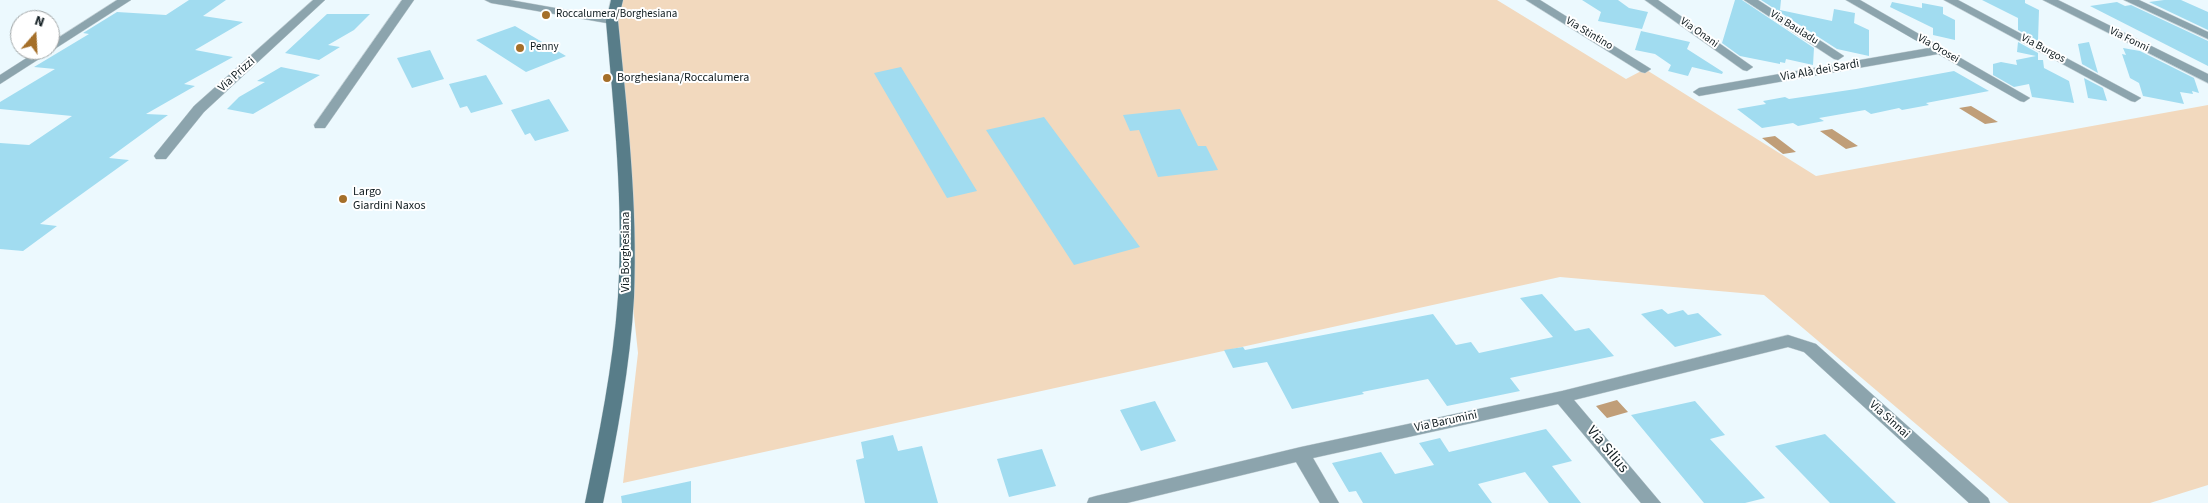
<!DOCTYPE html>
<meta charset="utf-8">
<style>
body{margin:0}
#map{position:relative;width:2208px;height:503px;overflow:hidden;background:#ecf9fe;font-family:"Source Sans 3",sans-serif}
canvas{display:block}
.north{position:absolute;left:10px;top:10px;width:50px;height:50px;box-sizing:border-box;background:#fff;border:1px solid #9fa4a5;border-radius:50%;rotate:19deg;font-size:14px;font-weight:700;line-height:20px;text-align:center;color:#0f1b1f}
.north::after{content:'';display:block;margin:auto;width:18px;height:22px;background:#a56f29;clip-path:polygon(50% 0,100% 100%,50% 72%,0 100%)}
</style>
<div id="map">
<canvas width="2208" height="503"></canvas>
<div class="north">N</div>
</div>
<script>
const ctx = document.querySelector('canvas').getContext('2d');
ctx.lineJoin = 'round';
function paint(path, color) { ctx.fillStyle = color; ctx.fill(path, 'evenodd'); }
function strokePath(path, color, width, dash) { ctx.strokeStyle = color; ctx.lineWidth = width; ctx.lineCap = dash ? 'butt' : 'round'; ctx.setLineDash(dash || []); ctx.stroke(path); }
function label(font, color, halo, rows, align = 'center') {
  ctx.font = font + ' "Source Sans 3",sans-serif'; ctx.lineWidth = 4; ctx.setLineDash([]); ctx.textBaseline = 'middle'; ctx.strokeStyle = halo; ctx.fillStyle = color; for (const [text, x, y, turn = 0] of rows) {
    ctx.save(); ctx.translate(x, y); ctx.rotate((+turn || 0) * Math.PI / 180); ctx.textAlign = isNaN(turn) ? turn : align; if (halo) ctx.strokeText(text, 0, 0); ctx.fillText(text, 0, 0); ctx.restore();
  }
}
paint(new Path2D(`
 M617,0H1497L1626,79L1645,69L1816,176L2208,105V485L2150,503H2009L1764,295L1560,277L623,483L638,353L627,250Z`), '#f2d9be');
paint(new Path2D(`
 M1971,106L1998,122L1985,124L1959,108Z
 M1832,129L1858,146L1846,149L1820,131Z
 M1775,136L1796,152L1783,154L1762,138Z
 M1617,400L1628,412L1607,418L1596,406Z`), '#c09e78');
paint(new Path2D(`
 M189,0H226L203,16L243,22L195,50L233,57L184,84L195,86L146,114L168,115L109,158L129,160L40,224L57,226L23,251L0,249V143L29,145L72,116L0,109V102L55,69L34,67L89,34L83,33L117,12L166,15Z
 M1582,0H1618L1629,8L1648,12L1642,29L1598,21L1601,12Z
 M1735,0H1742L1814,48L1813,65L1786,59L1785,63L1780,62V64L1740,56L1722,43Z
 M1761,0H1781L1780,10L1832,21L1834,9L1855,13L1854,23L1869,30V56L1837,49Z
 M1982,0H2025V3L2039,10L2038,41L2018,30V18Z
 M2164,0H2181L2208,12V30L2149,2Z
 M1892,2L1922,8V3L1943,7V14L1955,20V40L1933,35V28L1890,7Z
 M2117,2L2125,6L2131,5L2208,41V66L2090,6Z
 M327,14H370L354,30L328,45L340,47L319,60L285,53Z
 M515,26L566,56L526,72L476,40Z
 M1641,31L1690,42L1687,49L1723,72L1722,74L1692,67L1688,76L1668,71L1671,65L1655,54L1635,50Z
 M2018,42L2038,53V60H2043L2044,68L2069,81L2074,103L2032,97L2029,84L2014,87L1993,75V64L2001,62L2017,65L2016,60L2036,56L2017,52Z
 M2089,42L2098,73L2082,64L2078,44Z
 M2123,48L2140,51L2194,78L2199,93L2192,91L2193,94L2180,92L2184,104L2143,96L2139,83L2130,78L2122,54L2126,55Z
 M430,50L444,79L412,88L397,58Z
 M281,67L320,75L253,114L227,109L239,97L265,82L257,81Z
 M901,67L977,191L947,198L874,73Z
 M1954,71L1989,91L1926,103L1929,105L1902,110L1899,108L1871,114L1865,110L1819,118L1824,121L1798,126L1793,123L1762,128L1737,109L1766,104L1763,101L1785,97L1789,99L1856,89Z
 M486,75L503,104L471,113L467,106L460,108L449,84Z
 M2084,78L2103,88L2107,101L2088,98Z
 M549,99L569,131L535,141L530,133L525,135L511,110Z
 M1180,109L1198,146H1206L1218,170L1158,177L1139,130L1130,131L1123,115Z
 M1044,117L1140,247L1074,265L986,130Z
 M1542,294L1575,331L1589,328L1614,356L1510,378L1520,391L1447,406L1428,379L1362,392L1364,394L1292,409L1267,362L1233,368L1224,350L1243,347L1245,350L1433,314L1456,345L1471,342L1479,353L1553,337L1520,298Z
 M1662,309L1668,314L1683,310L1688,315L1698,313L1722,335L1675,347L1641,314Z
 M1155,401L1176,441L1141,451L1120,410Z
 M1695,401L1725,435L1710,439L1765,498L1745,503H1704L1631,415Z
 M1546,429L1572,461L1552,466L1581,503H1549L1525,472L1478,484L1492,503H1363L1356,491L1349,492L1332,463L1381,452L1395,474L1434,465L1419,443L1440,438L1449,452Z
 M1825,434L1896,503H1830L1775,446Z
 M893,435L898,451L922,446L938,503H865L856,460L864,458L861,442Z
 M1042,449L1056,486L1009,497L997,459Z
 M691,481V503H622L621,496Z`), '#a1dcf0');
const street = new Path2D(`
 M117,0H131L0,84V75L39,50H50V43Z
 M313,0H325L204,112L166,159H156L154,156L156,153L194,106Z
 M402,0H414L325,128H315L314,125Z
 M485,0H510L612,18L618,21L612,24L491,3Z
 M1526,0H1540L1651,69L1645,73L1641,72Z
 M1645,0H1658L1753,67L1747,71L1743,70Z
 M1744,0H1758L1844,56L1838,60L1834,59Z
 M1846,0H1860L2030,98L2024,102L2020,101L1938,54L1699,96L1693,92L1699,88L1929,48Z
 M1944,0H1958L2141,98L2135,102L2131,101Z
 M2043,0H2058L2208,74V83Z
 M2124,0H2139L2208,32V39Z
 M1788,335L1816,344L1988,498L1990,503H1969L1804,352L1788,347L1574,400L1661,503H1641L1558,404L1313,458L1339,503H1320L1296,462L1127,503H1087L1089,498L1096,496L1301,447L1562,391Z`);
const secondary = new Path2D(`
 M611,0H623L618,21C627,112 638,205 634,297C630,367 617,435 603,503H585C599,435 613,367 618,297C624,205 614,113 606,21Z`);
strokePath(street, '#c9d5da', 1);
strokePath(secondary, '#c9d5da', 1);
paint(street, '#8ca4ad');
paint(secondary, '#587d89');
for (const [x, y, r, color] of [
 [546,15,5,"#a56f29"],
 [520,48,5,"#a56f29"],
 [607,78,5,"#a56f29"],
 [343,199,5,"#a56f29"]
]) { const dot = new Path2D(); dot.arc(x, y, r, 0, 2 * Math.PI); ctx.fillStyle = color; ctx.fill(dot); strokePath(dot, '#fff', 2); }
label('11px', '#0f1b1f', '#fff', [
 ["Roccalumera/Borghesiana",556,15],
 ["Penny",530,48]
], 'left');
label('11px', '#0f1b1f', '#fff', [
 ["Via Bauladu",1794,28,32],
 ["Via Onani",1699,33,35],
 ["Via Stintino",1589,34,31],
 ["Via Fonni",2129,40,26],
 ["Via Orosei",1938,49,30],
 ["Via Burgos",2043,49,28]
]);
label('12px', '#0f1b1f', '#fff', [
 ["Via Alà dei Sardi",1820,71,-10],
 ["Via Prizzi",237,75,-42],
 ["Via Borghesiana",626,252,-90],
 ["Via Sinnai",1889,420,42],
 ["Via Barumini",1446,422,-12]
]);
label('12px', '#0f1b1f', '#fff', [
 ["Borghesiana/Roccalumera",617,78],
 ["Largo",353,192],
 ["Giardini Naxos",353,206]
], 'left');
label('15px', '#0f1b1f', '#fff', [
 ["Via Silius",1607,450,50]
]);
</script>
